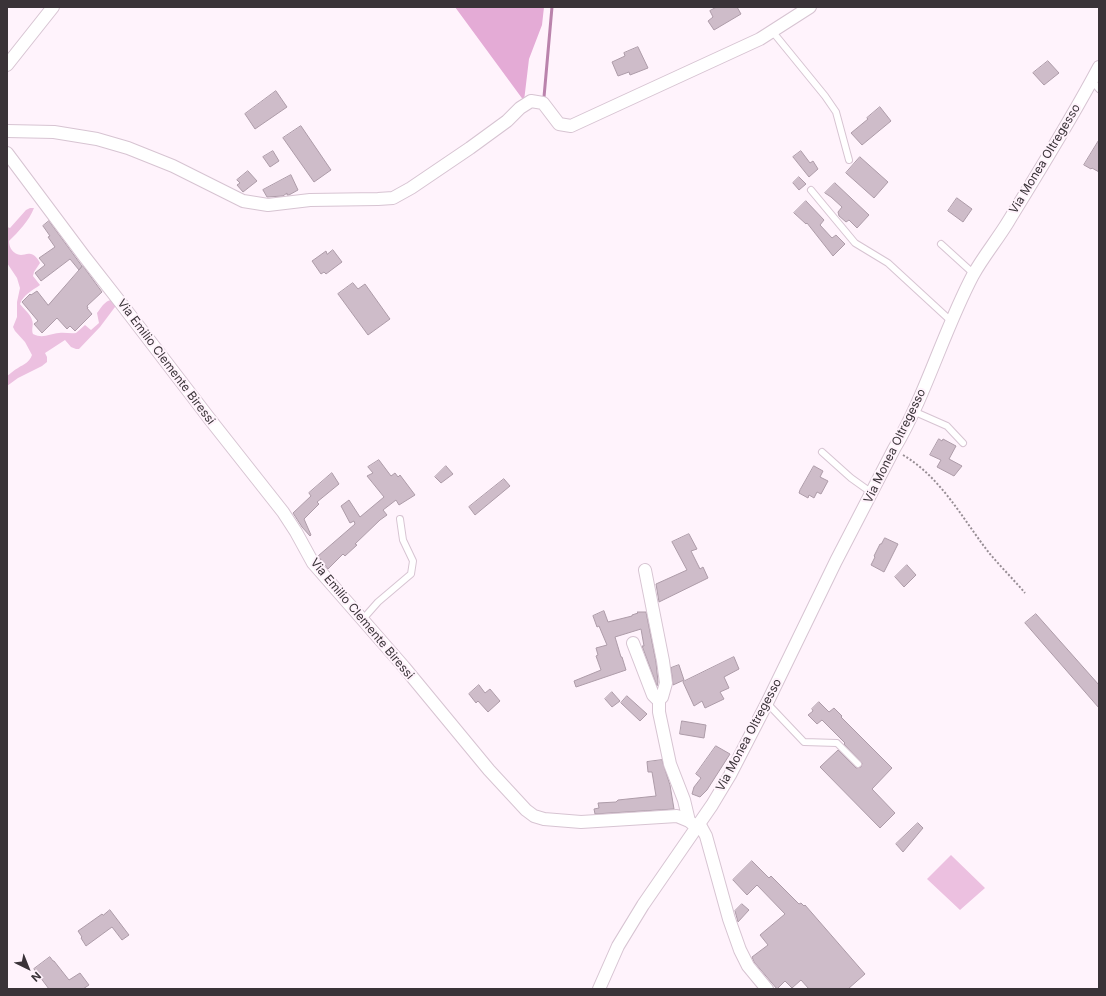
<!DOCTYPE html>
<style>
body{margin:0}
#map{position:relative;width:1106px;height:996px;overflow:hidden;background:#fff3fc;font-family:Inter,sans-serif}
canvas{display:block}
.frame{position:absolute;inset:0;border:8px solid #3a3338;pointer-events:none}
.north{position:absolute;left:8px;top:948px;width:40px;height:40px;-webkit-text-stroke:3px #fff3fc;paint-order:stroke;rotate:137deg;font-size:11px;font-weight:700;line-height:16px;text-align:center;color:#3a3338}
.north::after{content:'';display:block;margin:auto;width:14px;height:18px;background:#3a3338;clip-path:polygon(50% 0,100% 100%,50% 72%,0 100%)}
</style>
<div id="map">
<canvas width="1106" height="996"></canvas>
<div class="frame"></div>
<div class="north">N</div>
</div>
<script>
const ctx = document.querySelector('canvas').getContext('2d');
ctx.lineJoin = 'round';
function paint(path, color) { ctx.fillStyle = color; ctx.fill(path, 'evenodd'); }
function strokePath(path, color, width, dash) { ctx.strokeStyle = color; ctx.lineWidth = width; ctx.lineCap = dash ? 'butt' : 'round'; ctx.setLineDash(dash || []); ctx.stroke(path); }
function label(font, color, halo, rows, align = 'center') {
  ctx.font = font + ' Inter,sans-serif'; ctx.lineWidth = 4; ctx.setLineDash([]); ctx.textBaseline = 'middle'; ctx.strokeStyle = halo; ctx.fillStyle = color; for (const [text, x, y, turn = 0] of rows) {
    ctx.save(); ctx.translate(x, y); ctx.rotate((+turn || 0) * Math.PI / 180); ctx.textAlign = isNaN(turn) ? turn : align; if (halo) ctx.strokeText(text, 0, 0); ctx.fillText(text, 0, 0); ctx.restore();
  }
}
paint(new Path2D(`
 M30,208H34C29,221 18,232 9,241C9,248 13,254 21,255C24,255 27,253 31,254C35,255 38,259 40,263L34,272L33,276L40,285C33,290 23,295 20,304C24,309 31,315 32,320C34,325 31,329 33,334C43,339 49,334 59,333C65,332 70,334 76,333L85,325L91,330L99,323L97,313C100,309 106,299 112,300C113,300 117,302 118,303L100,327L79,349H76L71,347L65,340L45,353L47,357V362L42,366L18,378L7,386V376C10,374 14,370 18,368C24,364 29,363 32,355L25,342L15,331L13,327L17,317V302L20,288L17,278L7,263V227L10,228L26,210Z
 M951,855L985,888L960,910L927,879Z`), '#ecc0e0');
paint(new Path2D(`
 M455,7H544L542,25L529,59L524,101Z`), '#e4abd6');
strokePath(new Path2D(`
 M544,97L552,7`), '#ba83ac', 3);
const building = new Path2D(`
 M717,7H737L741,14L714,30L708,21L713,17L710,11Z
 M638,47L648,68L630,75L629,72L618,76L612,62L625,56L624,53Z
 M1048,61L1059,73L1044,85L1033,73Z
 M276,91L287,107L255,129L245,114Z
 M880,107L891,121L862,145L851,133L868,119L867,118Z
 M301,126L331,170L314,182L283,138Z
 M1099,140V172L1092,168L1091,169L1084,165Z
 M273,151L279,161L270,167L263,157Z
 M801,151L810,163L813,161L818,169L809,177L793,157Z
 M860,157L888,182L874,198L846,173Z
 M248,171L257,181L243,192L237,185L240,183L237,180Z
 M291,175L298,190L289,195H287V193L283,196L267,197L263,190Z
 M799,177L806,184L799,190L793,183Z
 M835,183L869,215L857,228L849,220L846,222L839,216L838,212L842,207L831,197L825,193Z
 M957,198L972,209L963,222L948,211Z
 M806,201L824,220L820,225L832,238L836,235L845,244L833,256L807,223L806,224L794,213Z
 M49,221L82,266L79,270L70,259L41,281L35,273L45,265L39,258L55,247L48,237L50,236L43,226Z
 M333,250L342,262L326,274L324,272L321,274L312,261L326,251L327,254Z
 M83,266L102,292L87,306L88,308H87L92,314L75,331L70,326L67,329L57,318L42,333L34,324L38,321L22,302L30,294L31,295L37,291L48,305Z
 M353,283L358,289L365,284L390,319L368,335L338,294Z
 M939,439L942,441L943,439L956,446L949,459L962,466L954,476L937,467L941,460L930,455Z
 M379,460L391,476L395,473L398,477L400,475L415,495L399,505L396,500L383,510L387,515L380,520L355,544L357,545L345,556L343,554L328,569L318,556L355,524L354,521L350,523L341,506L349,500L360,517L384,497L367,476L373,473L368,467Z
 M446,466L453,474L441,483L435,477Z
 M814,466L823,471L820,477L828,481L821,494L817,492L814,498L809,495L808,498L799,493L800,490Z
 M332,473L339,484L317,502L319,504L304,519L311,535L310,536L302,527L293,513L311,496L309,493Z
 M504,479L510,486L475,515L469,507Z
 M689,534L697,549L691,551L700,569L703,567L708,578L659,602L656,584L687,570L672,542Z
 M885,538L898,544L884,572L871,565L875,557L874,556L880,544H881Z
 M907,565L916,575L904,587L895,577Z
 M604,611L608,622L632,616V615L638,613L637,612H646L656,662L658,682L657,686L642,646H644L641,629L615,637L621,657H622L626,670L576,687L574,681L601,670L596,656L598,655L596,648L607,645L599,626L597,627L593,616Z
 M1036,614L1099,685V708L1025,623Z
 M734,657L739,669L724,677L729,688L720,692L724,699L705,708L702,701L694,706L683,682Z
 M679,665L684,680L673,685L671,668Z
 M479,685L485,693L490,689L500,701L488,712L478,701L476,703L469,694Z
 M612,692L620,701L612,707L605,699Z
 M627,696L647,714L640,721L621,703Z
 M819,702L829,712L834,708L842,716L841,717L892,768L872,789L895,813L880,828L820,767L838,750L856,768L861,767L862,763L844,744L845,743L822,720L817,724L808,715L813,711L812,709Z
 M682,721L706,725L704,738L680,734Z
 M716,746L730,754L707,790L700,797L692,794L694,787L701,778L696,774Z
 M662,760L670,785L674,809L595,814L594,809L599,808L598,803L616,802L618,800L656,796L652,772H648L647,762Z
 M918,823L923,828L903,852L896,844Z
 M752,861L769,878L771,876L799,904L801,903L804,906L805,905L865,974L848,989H809L801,980L792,988L785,981L777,989L754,962L752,957L768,945L760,935L785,914L757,885L747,895L733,880Z
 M742,904L749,910L738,922L735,911Z
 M110,910L129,935L122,940L112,927L86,946L81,938L82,937L78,931L102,914L103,915Z
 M50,957L53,961H54L69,980L80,973L89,985L83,989H49L34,969Z`);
paint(building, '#cebcc9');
strokePath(building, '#ad9ba8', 1);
const service = new Path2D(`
 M772,31L825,96L836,112L849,160
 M1092,81L1099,89
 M811,190L855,243L888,263L951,321
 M941,244L974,274
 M913,411L947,426L963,443
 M822,452L851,478L872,493
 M363,619L378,602L411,574L413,561L403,540L400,519
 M767,703L804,742L837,743L858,764`);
const minor = new Path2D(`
 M7,65L53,7
 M7,131L54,132L97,139L128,148L173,166L243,201L268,205L310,200L378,199L393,198L411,188L470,148L507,121L520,108L531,101L543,103L559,124L571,126L760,39L810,7
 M7,153L84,256L120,302L212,422L283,512L296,532L313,563L404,667L489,770L526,810L534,816L544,819L581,822L677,816L689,821
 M645,570L663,661L666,683L662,697L659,700V712L670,764L684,800L689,821L694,825
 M633,643L653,695L656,698L659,700
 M699,823L706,836L729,919L740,950L748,966L767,989
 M599,989L618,946L643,905L712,805L730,775L767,703L836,561L894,449C926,395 943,332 973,275C983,257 997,240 1008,222C1039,171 1071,120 1099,67`);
strokePath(service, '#d7c4d2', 8);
strokePath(minor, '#d7c4d2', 14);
strokePath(new Path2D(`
 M903,455C942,478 963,520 990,554C1001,567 1014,580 1025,593`), '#978d94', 2, [2, 2]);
strokePath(service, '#fff', 6);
strokePath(minor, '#fff', 12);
label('12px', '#3a3338', '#fff3fc', [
 ["Via Monea Oltregesso",1045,159,-59],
 ["Via Emilio Clemente Biressi",166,362,53],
 ["Via Monea Oltregesso",895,446,-64],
 ["Via Emilio Clemente Biressi",362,619,50],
 ["Via Monea Oltregesso",749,735,-62]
]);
</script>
